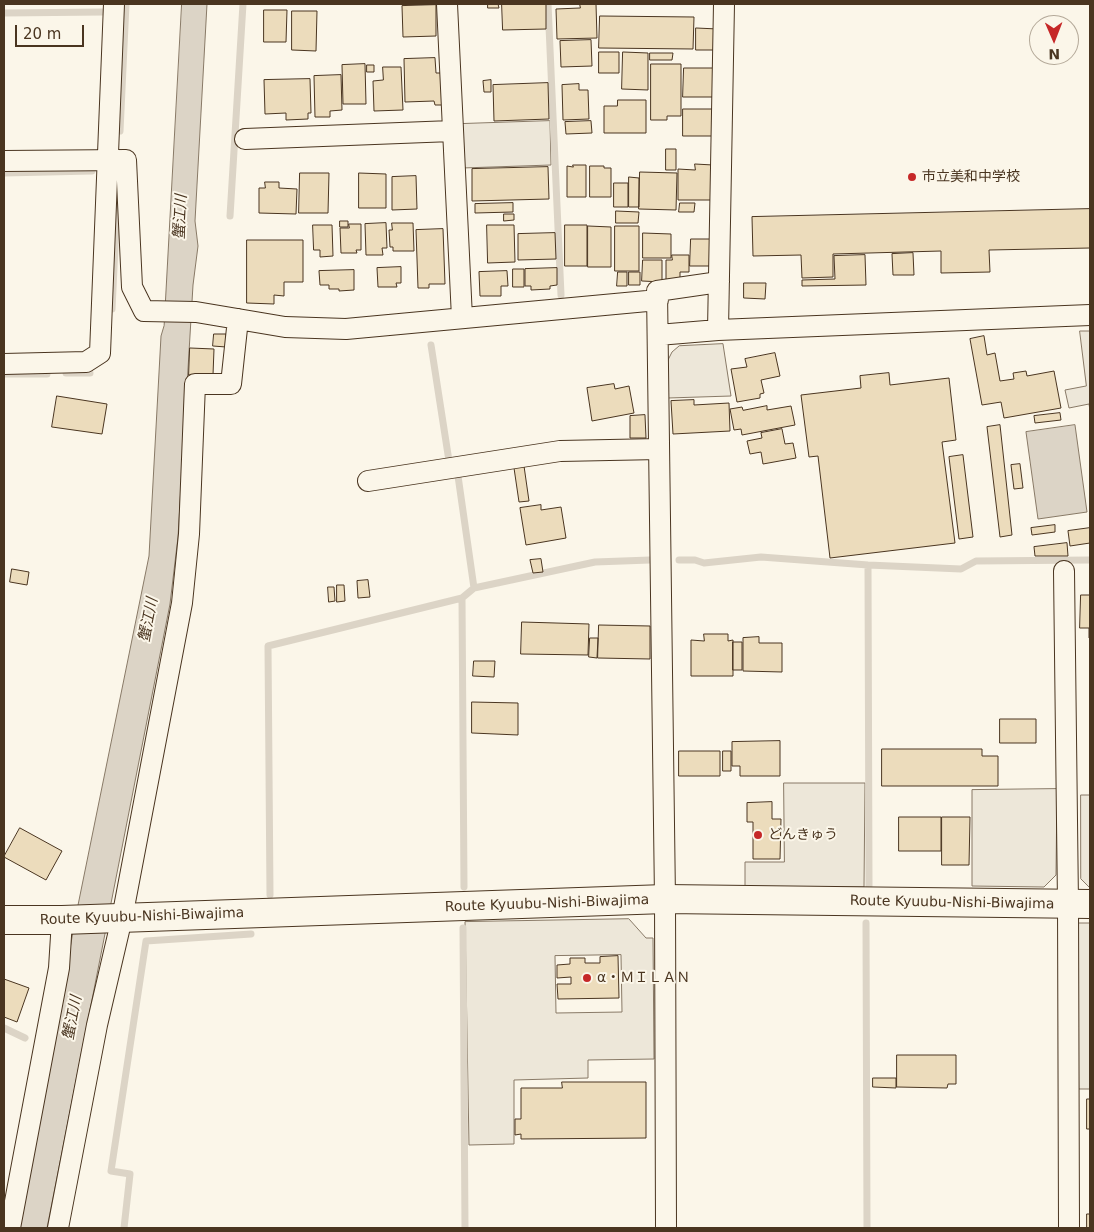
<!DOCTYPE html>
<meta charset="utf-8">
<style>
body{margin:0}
#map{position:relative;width:1094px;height:1232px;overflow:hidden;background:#fbf6e9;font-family:"DejaVu Sans",sans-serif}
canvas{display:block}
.frame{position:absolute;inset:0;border:5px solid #4a3520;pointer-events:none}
.north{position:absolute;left:1029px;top:15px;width:50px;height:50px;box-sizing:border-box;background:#fbf6e9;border:1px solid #b4a999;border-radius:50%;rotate:179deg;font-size:14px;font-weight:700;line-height:20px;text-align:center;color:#4a3520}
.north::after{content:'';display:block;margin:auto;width:18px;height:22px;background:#c62828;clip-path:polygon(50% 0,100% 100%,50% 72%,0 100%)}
.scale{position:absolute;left:15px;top:25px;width:69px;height:22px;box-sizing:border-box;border:2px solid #4a3520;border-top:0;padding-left:6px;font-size:15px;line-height:18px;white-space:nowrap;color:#4a3520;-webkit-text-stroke:4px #fbf6e9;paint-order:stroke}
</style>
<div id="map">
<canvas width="1094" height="1232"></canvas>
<div class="frame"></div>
<div class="north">N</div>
<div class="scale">20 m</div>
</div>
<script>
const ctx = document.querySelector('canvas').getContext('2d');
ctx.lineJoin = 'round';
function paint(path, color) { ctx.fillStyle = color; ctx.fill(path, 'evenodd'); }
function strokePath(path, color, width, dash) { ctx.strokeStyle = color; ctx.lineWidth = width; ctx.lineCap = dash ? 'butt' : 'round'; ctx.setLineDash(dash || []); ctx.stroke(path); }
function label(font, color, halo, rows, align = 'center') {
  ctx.font = font + ' "DejaVu Sans","Noto Sans JP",sans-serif'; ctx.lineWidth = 4; ctx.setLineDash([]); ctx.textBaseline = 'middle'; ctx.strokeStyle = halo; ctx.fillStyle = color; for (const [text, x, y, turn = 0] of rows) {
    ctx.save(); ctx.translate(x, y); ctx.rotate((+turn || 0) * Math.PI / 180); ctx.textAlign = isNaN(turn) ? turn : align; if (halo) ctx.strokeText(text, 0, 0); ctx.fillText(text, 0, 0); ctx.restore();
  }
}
const parking = new Path2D(`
 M550,121L551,165L462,168L461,124Z
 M1080,331H1090V410L1089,404L1069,408L1065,390L1086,386Z
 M723,344L731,396L668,398L667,362L672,352L679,346Z
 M784,783H865L864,887H745V862H784Z
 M1057,789L1056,875L1044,887L972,886V790Z
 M1081,795H1090V888L1081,879Z
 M629,919L646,938H653L654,1059L588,1060V1078L514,1080V1144L469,1145L465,922ZM621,955L622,1012L556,1013L555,956Z
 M1078,923H1090V1089H1079Z`);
paint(parking, '#ede7d9');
strokePath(parking, '#887966', 1);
const water = new Path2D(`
 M182,4H207L195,221L198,246L193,285L178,537L170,604L47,1228H20L76,915L149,556L161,336L164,326Z
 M1075,425L1087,512L1038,519L1026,432Z`);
paint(water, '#dcd4c6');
strokePath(water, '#887966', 1);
strokePath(new Path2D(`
 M548,4L561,295
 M4,13L104,12
 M120,131L126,4
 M4,173L92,171
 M230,216L243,4
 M112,309L118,185
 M431,345L449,461
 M66,373H90
 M4,374H47
 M458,476L474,588L462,598L464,887
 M679,560H695L704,563L761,557L868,565L961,569L976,561L1090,560
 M868,565L869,886
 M474,588L595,562L650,560
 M270,895L268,646L462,598
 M866,923L867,1228
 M463,928L465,1228
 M4,1028L25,1038
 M124,1228L130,1174L111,1171L146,941L251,934`), '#dcd4c6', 7);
const building = new Path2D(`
 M488,4H498L499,8H488Z
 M502,4H546V29L503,30Z
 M580,4H596L597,38L557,39L556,9L580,8Z
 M436,5V36L403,37L402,6Z
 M264,10H287L286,42H264Z
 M292,11H317L316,51L292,50Z
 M600,16L694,17L693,49L599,48Z
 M696,28L718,29V50H696Z
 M591,40L592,66L561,67L560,41Z
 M599,52H619V73H599Z
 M623,52L648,53V90L622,89Z
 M650,53H673L672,60H650Z
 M435,58L436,73H441L442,105H435L434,101L405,102L404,59Z
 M365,64L366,104H343L342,65Z
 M651,64H681V116H667V120H651Z
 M367,65H374V72H367Z
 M383,67H401L403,110L374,111L373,81L383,80Z
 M684,68H716L715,97H683Z
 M341,75L342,110L330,111V117H315L314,76Z
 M310,79L311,113H308V119L286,120V113L265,114L264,80Z
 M491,80V92H484L483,81Z
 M548,83L549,119L494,121L493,85Z
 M579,84V90H588L589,119L563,120L562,85Z
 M618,100H646V133H604V106H617Z
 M683,109H714V136H683Z
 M591,121L592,133L566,134L565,122Z
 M666,149H676V170H666Z
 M695,164L713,165V200H678V169L695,170Z
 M573,165H586V197H567V166L573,167Z
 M590,166H604V168H611V197H590Z
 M548,167L549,199L472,201V169Z
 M640,172L677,173L676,210L639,209Z
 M300,173H329L328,213H299Z
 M359,173L386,174V208H359Z
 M416,176L417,209L392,210V177Z
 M629,177L639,178V207H629Z
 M265,182H279V188L297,189L296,214L259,213V188H265Z
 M614,183H628V207H614Z
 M513,203V212L475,213V204Z
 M680,203H695L694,212H679Z
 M1090,209V248L989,250L990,272L941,273V251L833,254V277L802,278L801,255L753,256L752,217Z
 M616,211L639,212L638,223H616Z
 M504,214H514V220L504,221Z
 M340,221H348V227H340Z
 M386,223L387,248H382L383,255H366L365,224Z
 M392,223H413L414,251H393V247H390L389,230H392Z
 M349,224H361V250H356L357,253H341L340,228H349Z
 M313,225H332L333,256L320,257V250H314Z
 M487,225H514L515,262L488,263Z
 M565,225H587V266H565Z
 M588,226L611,227V267H588Z
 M615,226H639V271H615Z
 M443,229L445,284H429V288H418L416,230Z
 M555,233L556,259L518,260V234Z
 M643,233L671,234V258H643Z
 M691,239H712V266H690Z
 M247,240H303V282H284V296L274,295V304L247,303Z
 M913,253L914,275H893L892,254Z
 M672,255H689V272H680V280H666V260H672Z
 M865,255L866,285L802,286V280L835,279L834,256Z
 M643,260H662V282L642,281Z
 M401,267V283H396L397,287H378L377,268Z
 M557,268V285L550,286V289L531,290V286H525V269Z
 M513,269H524V287H513Z
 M354,270V290L339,291V289H329V285H320L319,271Z
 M507,271L508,286H501V296H480L479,272Z
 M618,272H627V286H617Z
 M629,272H640V285H629Z
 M744,283H766L765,299L744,298Z
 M214,334H226V347L213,346Z
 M984,336L987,355L995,353L1000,381L1014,379L1013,373L1026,371L1027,376L1054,371L1061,408L1004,418L1001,402L982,405L970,339Z
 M190,348L214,349L213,375H189Z
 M775,353L780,376L761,380L764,393L760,394V398L737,402L731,369L747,367L745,359Z
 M889,373L890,385L949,378L956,440L942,442L955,543L830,558L818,456L809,457L801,395L861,388L860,376Z
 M614,384L615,389L629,386L634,413L592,421L587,388Z
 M57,396L107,404L102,434L52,427Z
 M694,400V405L729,403L730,431L673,434L671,401Z
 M767,406V410L791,406L795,425L742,435L741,429L734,430L730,409L742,407L743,410Z
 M1060,413L1061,420L1035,423L1034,416Z
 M645,415L646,438H630V416Z
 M1000,425L1012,535L1000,537L987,427Z
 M782,429L785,444L793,443L796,458L763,464L761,452L750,454L747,441L762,438L761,433Z
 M963,455L973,537L959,539L949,457Z
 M1020,464L1023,488L1014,489L1011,465Z
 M524,466L529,501L519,502L514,468Z
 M541,505V510L561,507L566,538L526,545L520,508Z
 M1055,525V532L1032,535L1031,528Z
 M1090,528V543L1070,546L1068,531Z
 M1067,543L1068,556H1035L1034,547Z
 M541,559L543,572L533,573L530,560Z
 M12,569L29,572L27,585L10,582Z
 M368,580L370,597L358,598L357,581Z
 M337,585H344L345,601L337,602Z
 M328,587H334L335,601L329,602Z
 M1081,595H1090V638H1089V628H1080Z
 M522,622L589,624L588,655L521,654Z
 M599,625L650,626V659L598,658Z
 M704,634H728V641L733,640V676H691V640L704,641Z
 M759,637V643H782V672L743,671V638Z
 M590,638H598L597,658L589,657Z
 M733,642H742V670H733Z
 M474,661H495L494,677L473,676Z
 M472,702L518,703V735L472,733Z
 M1000,719H1036V743H1000Z
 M780,741V776H740V766H732V742Z
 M882,749H982V756H998V786H882Z
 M679,751H720V776H679Z
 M723,751H731V771H723Z
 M772,802V819H781L780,859H753V822H747V803Z
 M899,817H941V851H899Z
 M942,817H970L969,865H942Z
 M20,828L62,851L46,880L4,857Z
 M618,956L619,998L558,999L557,984H571V977L557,978V965L570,964V958H585V963H600V957Z
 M4,979L29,988L17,1022L4,1017Z
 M897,1055H956V1084H948L947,1088L897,1087Z
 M873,1078H896V1088L873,1087Z
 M562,1082H646V1138L521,1139V1134L515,1135V1119H521V1088H562Z
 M1087,1099H1090V1129H1087Z
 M1087,1214H1090V1228H1087Z`);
paint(building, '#ecdcbc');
strokePath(building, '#4a3520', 1);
const minor = new Path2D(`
 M447,4L462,318
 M245,139L452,131
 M4,161L126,160L132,287L144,311L196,312L285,327L346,329L658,300
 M718,330L724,4
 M658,335L718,330L1090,315
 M4,364L86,362L100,353L114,4
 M368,481L560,451L659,449
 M1064,571L1068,904L1069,1228
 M10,1228L59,968L62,920
 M58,1228L97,1025L122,918L182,603L189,534L195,384H231L238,319
 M666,1228L665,899L657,291L719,282`);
const secondary = new Path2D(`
 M4,920H62L665,899L1090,904`);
strokePath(minor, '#4a3520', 22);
strokePath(secondary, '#4a3520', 30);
strokePath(minor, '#fbf6e9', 20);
strokePath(secondary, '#fbf6e9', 28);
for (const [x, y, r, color] of [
 [912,177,5,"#c62828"],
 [758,835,5,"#c62828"],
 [587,978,5,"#c62828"]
]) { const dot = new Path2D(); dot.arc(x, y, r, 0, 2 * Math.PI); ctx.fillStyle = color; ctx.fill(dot); strokePath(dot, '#fbf6e9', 2); }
label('14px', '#4a3520', '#fbf6e9', [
 ["市立美和中学校",922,177],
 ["どんきゅう",768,835],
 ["α・ＭＩＬＡＮ",597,978]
], 'left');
label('14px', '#4a3520', '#fbf6e9', [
 ["Route Kyuubu-Nishi-Biwajima",952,903,1],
 ["Route Kyuubu-Nishi-Biwajima",547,904,-2],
 ["Route Kyuubu-Nishi-Biwajima",142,917,-2]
]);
label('italic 15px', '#4a3520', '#fbf6e9', [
 ["蟹江川",181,217,-87],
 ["蟹江川",149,620,-79],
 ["蟹江川",73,1018,-79]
]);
</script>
